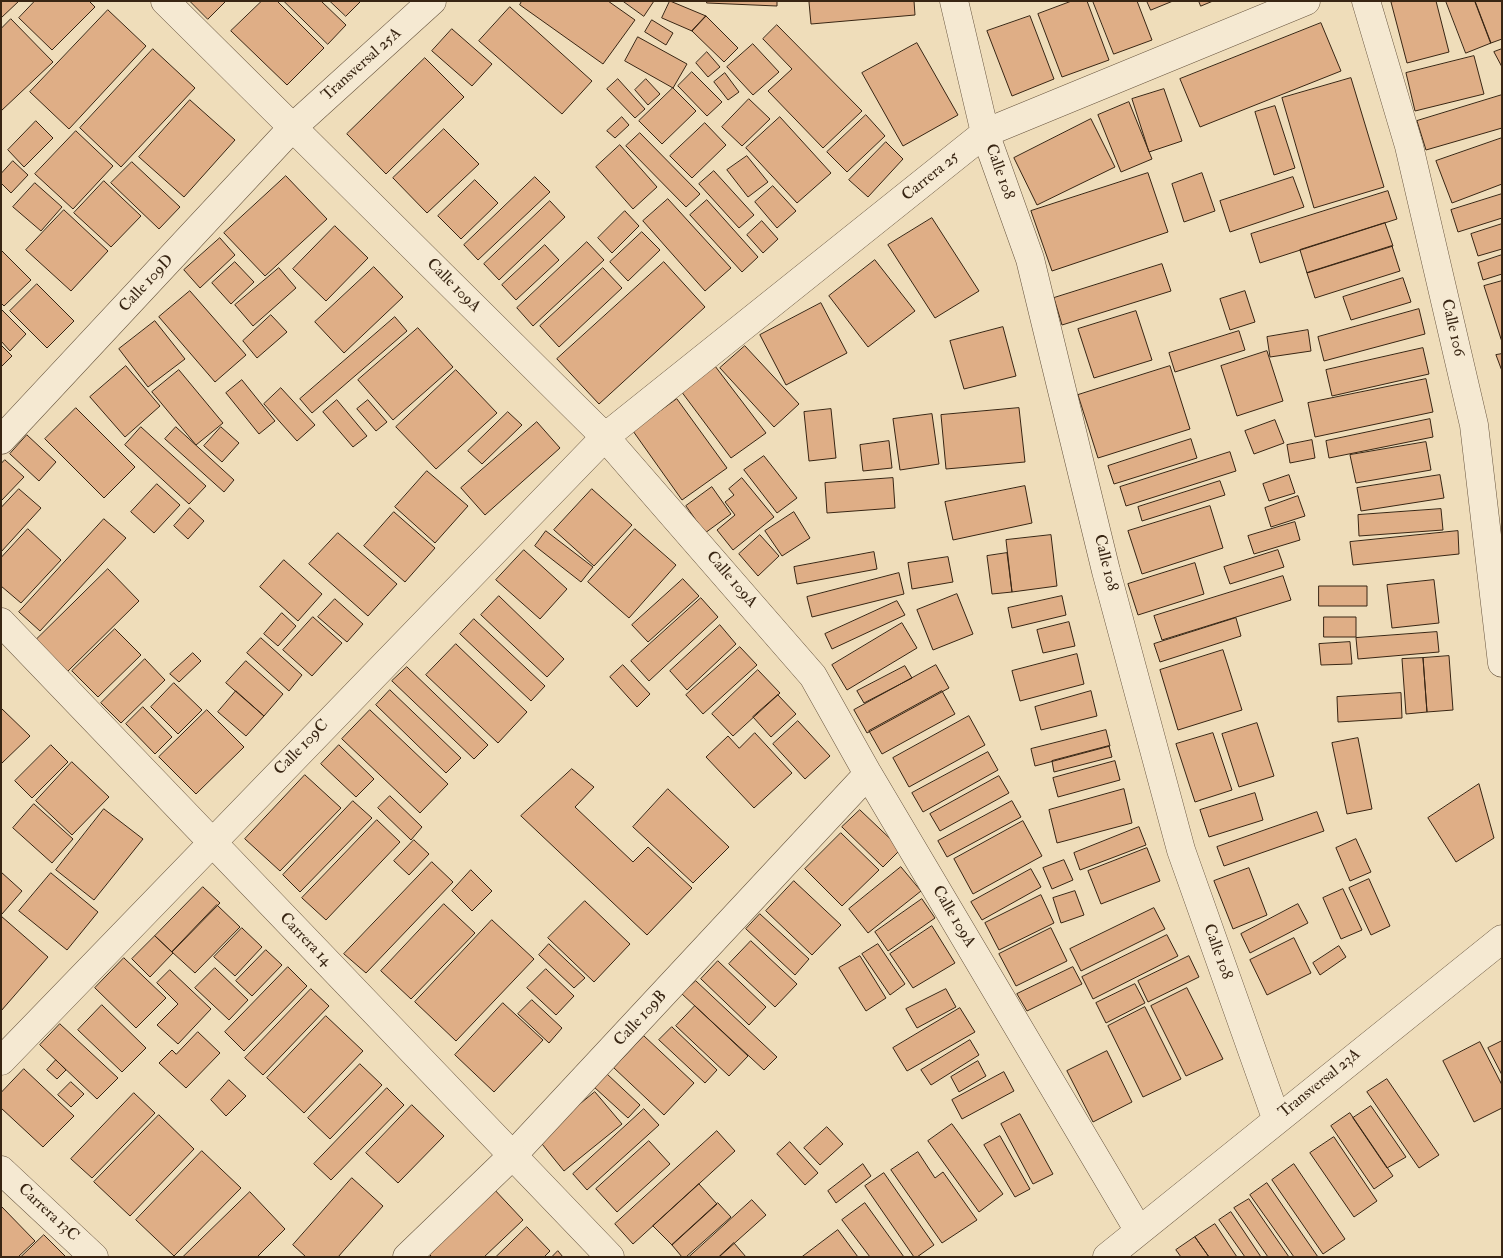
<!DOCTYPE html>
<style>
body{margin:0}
#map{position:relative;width:1503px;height:1258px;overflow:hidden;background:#efddba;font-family:"IM FELL Double Pica",serif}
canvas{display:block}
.frame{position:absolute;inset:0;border:2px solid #382513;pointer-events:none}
</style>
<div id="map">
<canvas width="1503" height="1258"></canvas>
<div class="frame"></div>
</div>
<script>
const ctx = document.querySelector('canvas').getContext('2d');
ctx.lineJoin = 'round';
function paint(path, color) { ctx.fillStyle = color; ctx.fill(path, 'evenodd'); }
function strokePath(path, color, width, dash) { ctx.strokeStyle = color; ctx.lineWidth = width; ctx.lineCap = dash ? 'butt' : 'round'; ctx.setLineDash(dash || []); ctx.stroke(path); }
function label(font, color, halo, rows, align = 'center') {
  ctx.font = font + ' "IM FELL Double Pica",serif'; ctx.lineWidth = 4.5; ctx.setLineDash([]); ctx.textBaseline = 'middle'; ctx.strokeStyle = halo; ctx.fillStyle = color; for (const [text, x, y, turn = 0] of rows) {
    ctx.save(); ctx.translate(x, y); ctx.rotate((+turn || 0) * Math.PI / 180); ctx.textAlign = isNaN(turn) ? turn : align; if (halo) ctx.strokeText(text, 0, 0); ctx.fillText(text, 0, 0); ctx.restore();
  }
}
const building = new Path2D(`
 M1,1H19L1,18Z
 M35,1H89L95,7L52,50L19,18Z
 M190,1H226L208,19Z
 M262,1H277L324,48L287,85L231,31Z
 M284,1H321L346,25L328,44Z
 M330,1H361L346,16Z
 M522,1H608L635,20L603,64L520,5Z
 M623,1H654L644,16Z
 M670,1L706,16L692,31L662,18Z
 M707,1H777V6L707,3Z
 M823,1H914L915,15L811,24L809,2Z
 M1072,1H1087L1109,60L1062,77L1038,14Z
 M1093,1H1137L1152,40L1114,54Z
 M1147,1H1173L1151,10Z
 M1199,1H1213L1201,6Z
 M1436,1L1449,52L1407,63L1391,2Z
 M1446,1H1475L1491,43L1466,53Z
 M1475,1H1502V39L1491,43Z
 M510,7L592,81L562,114L479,41Z
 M108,10L146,46L69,129L30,92Z
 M706,16L738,48L724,62L692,31Z
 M1030,16L1054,79L1012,96L987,31Z
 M11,19L53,62L1,111V29Z
 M652,20L673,33L666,45L645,32Z
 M1321,23L1341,71L1200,127L1180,79Z
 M777,25L862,111L823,148L768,91L792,69L763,39Z
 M452,29L492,64L472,86L432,51Z
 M638,37L687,64L673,88L625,61Z
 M917,43L958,115L903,146L862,73Z
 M753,44L779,72L753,95L727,67Z
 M153,49L195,88L121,167L80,128Z
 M1502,49V67L1494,52Z
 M707,52L720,67L708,77L696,63Z
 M1474,56L1484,94L1415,111L1406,73Z
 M425,58L464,97L386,174L347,134Z
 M692,72L722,102L707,116L678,86Z
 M725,73L739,92L728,100L714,82Z
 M1351,78L1384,187L1314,208L1282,98Z
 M618,79L645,109L635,118L607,89Z
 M646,79L660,94L648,105L635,90Z
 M673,88L696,111L662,144L639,121Z
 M1164,89L1182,141L1149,152L1132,99Z
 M1502,95V128L1426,150L1417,121Z
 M749,99L770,119L742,146L722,127Z
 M190,100L235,140L184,197L139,157Z
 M1129,102L1152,159L1121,172L1098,115Z
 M1275,106L1295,168L1274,175L1255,112Z
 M866,115L885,136L847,172L827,152Z
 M622,117L629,125L615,138L607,131Z
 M780,117L831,173L797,203L746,148Z
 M1091,119L1115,167L1037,205L1014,158Z
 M36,121L53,138L24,167L8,150Z
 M705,123L726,145L692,178L670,156Z
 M444,129L479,164L427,213L393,178Z
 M76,131L113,166L73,209L35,174Z
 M640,133L700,194L686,207L626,146Z
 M1502,138V184L1452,203L1436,161Z
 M886,142L903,159L868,197L849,180Z
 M620,145L657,187L633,209L596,167Z
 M747,156L768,182L748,197L727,170Z
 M13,161L28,175L11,193L1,183V174Z
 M132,162L180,207L159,229L111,183Z
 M714,171L754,215L739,228L699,184Z
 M1148,173L1168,232L1052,271L1031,211Z
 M1202,173L1215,211L1184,222L1172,184Z
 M286,176L327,219L265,276L224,233Z
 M535,177L550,192L478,260L464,245Z
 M1293,177L1304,207L1230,232L1220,201Z
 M475,180L498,203L461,239L438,216Z
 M104,181L141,216L111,247L74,213Z
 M35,183L62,207L41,231L13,207Z
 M773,186L796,211L777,228L755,202Z
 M1388,191L1397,219L1260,263L1251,234Z
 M1502,194V218L1458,232L1451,210Z
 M668,199L731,268L705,291L643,221Z
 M707,200L758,257L742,272L690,215Z
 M550,201L565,217L499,280L484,264Z
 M64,210L108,251L71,291L26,250Z
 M625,211L639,226L612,253L598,238Z
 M932,218L979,291L935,318L888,245Z
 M762,221L778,239L763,253L747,235Z
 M1385,223L1393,246L1307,273L1300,250Z
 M1502,224V249L1478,256L1471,234Z
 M335,226L368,258L326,301L293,269Z
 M642,232L660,250L628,281L610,262Z
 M220,238L235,255L200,288L184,270Z
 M587,242L604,260L533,326L517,308Z
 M545,245L559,260L516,300L502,285Z
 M1392,246L1400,271L1315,298L1307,273Z
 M1,250L31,280L4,306L1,303Z
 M1502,255V274L1483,280L1478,263Z
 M875,260L915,311L868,347L829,296Z
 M235,262L254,282L231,304L212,283Z
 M664,262L705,307L599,404L557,359Z
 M1162,264L1171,291L1062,325L1054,298Z
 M374,267L403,297L344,353L315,322Z
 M279,268L296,288L253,326L235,305Z
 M603,268L622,288L559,347L540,326Z
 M1403,278L1411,302L1351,320L1343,297Z
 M1502,281V342L1484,286Z
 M37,284L74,321L47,348L10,311Z
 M190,291L246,355L215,382L159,317Z
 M1245,291L1255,322L1230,330L1220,299Z
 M821,303L847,353L786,385L760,335Z
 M1,309L26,334L10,351L1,341Z
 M1419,309L1425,334L1324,361L1318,337Z
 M1136,311L1152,360L1094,378L1078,329Z
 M271,315L287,332L257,358L243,341Z
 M395,317L407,331L312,413L300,399Z
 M155,321L185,359L148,387L119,349Z
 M1003,327L1016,376L964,389L950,341Z
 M418,328L453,367L393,420L358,380Z
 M1308,330L1311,351L1270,357L1267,337Z
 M1239,331L1245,350L1175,372L1169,353Z
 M1,345L12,356L1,367Z
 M745,346L799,404L774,427L720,368Z
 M1423,348L1429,374L1332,396L1326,370Z
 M1267,351L1283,401L1237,416L1221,366Z
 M1502,354V371L1496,355Z
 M126,366L160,406L125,437L90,397Z
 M715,366L766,433L731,458L681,391Z
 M1170,366L1190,429L1098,458L1078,395Z
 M179,370L223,423L196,445L152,392Z
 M456,370L497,413L436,469L396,427Z
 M1426,379L1433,412L1315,437L1308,403Z
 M242,380L275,421L259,434L226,393Z
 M281,388L315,425L297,441L264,404Z
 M677,399L727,468L682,500L633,431Z
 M337,400L367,436L353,447L323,412Z
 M368,400L387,422L376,431L357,409Z
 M76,408L135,467L104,498L45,439Z
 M1019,408L1025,462L946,469L941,415Z
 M831,409L836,458L809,461L804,412Z
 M508,412L522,425L482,464L468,451Z
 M932,414L939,464L900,470L893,419Z
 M1430,419L1433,437L1329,458L1326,441Z
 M1275,420L1284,443L1254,454L1245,431Z
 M537,422L560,448L485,515L461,488Z
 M141,427L206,486L189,504L125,445Z
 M176,427L234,480L224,492L165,439Z
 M221,427L239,443L222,462L204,446Z
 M27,435L56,462L39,481L10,454Z
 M1191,439L1197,458L1114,484L1108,466Z
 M1312,440L1315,458L1290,463L1287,445Z
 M889,441L892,468L863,471L860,445Z
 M1426,442L1431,470L1356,483L1350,455Z
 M1230,452L1236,471L1126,506L1120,487Z
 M764,456L797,498L777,513L744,470Z
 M5,460L24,477L1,501V464Z
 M427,471L468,506L435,543L395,507Z
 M1289,475L1295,493L1269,501L1263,484Z
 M1440,475L1444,498L1361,511L1357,488Z
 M742,478L774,517L733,550L717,530L735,515L725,502L734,495L729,489Z
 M893,478L895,508L827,513L825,483Z
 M1220,481L1225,495L1142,521L1138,507Z
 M157,484L180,505L154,533L131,512Z
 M1025,486L1032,523L953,540L945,502Z
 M712,487L731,514L705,533L686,506Z
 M19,489L41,508L1,552V508Z
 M592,489L632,525L594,566L554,530Z
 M1298,496L1305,516L1271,527L1265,508Z
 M1210,506L1223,548L1142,574L1128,531Z
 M190,508L204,521L188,539L174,526Z
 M1441,509L1443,530L1359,536L1358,515Z
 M394,512L435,548L405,582L364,546Z
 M794,512L810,538L782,556L765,531Z
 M104,519L126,538L40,631L19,612Z
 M1295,522L1300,540L1254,554L1248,536Z
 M28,529L61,560L21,603L1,586V558Z
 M635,529L676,565L629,618L588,582Z
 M546,531L593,567L581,582L535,546Z
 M1458,531L1459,554L1353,565L1350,542Z
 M338,533L397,584L368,616L309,564Z
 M760,535L779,556L758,576L739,554Z
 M1051,535L1057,586L1012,592L1006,540Z
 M524,550L567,589L540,619L496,580Z
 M1278,550L1284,567L1230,584L1224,567Z
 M874,552L877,569L797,584L794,567Z
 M1007,553L1012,592L992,594L987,556Z
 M948,557L953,582L912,589L908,563Z
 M284,560L322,594L298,621L260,587Z
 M1195,563L1204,594L1138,615L1128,584Z
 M108,569L139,601L67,672L36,640Z
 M899,573L904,594L812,617L807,597Z
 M1283,576L1291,600L1162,640L1154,616Z
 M683,579L699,596L648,642L632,625Z
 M1434,580L1439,623L1392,628L1387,585Z
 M1319,586H1367V606H1319Z
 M957,594L973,634L933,650L917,610Z
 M499,596L564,659L547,677L481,615Z
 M1062,596L1066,615L1012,628L1008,608Z
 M701,598L718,617L649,681L631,661Z
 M335,599L363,624L347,642L318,617Z
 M897,601L905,615L832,649L825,634Z
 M282,613L296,626L278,646L264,634Z
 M313,617L342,643L312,676L283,650Z
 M1324,617H1356V637H1324Z
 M1236,618L1241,636L1160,662L1154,644Z
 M474,619L545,686L531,701L460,634Z
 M1069,622L1075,646L1043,653L1037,630Z
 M902,623L917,648L847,690L832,665Z
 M720,625L736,644L687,690L670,671Z
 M115,629L141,655L98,697L72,671Z
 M1437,632L1439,652L1358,659L1356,638Z
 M261,638L302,675L289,691L247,653Z
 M1350,642L1352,664L1321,665L1319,644Z
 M456,644L527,712L498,743L426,675Z
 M740,647L757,665L703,714L686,695Z
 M1223,650L1242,710L1178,730L1160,670Z
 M193,653L201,661L179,682L170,674Z
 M1077,654L1084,684L1020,701L1012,671Z
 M1449,656L1453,710L1427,712L1423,658Z
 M1423,658L1427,712L1406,714L1402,659Z
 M145,659L165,680L121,723L101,703Z
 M246,661L283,694L264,716L226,683Z
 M623,665L650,694L637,707L610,677Z
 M936,665L949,688L867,733L854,710Z
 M905,666L912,678L864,703L857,691Z
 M407,667L488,745L474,759L392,681Z
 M758,670L780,693L733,736L712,714Z
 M174,683L202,710L178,734L151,707Z
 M390,690L461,758L446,773L376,705Z
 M236,691L264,716L246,736L218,712Z
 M942,691L955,714L882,754L869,731Z
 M1091,691L1097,716L1041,730L1035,707Z
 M1401,693L1402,718L1338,722L1337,697Z
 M778,695L796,714L771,737L753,717Z
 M143,707L172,737L155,754L126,724Z
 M1,708L30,736L1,764Z
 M207,710L244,747L196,794L159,757Z
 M370,710L448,784L420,813L342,739Z
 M969,716L985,745L909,787L893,758Z
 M798,721L830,756L805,779L773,744Z
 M1257,723L1274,776L1239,787L1222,734Z
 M1106,730L1110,746L1035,766L1031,749Z
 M755,733L792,773L754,808L706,757L728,736L739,748Z
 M1213,733L1232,790L1195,802L1176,744Z
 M1358,738L1372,809L1347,814L1332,743Z
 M51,745L68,762L32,798L15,781Z
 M339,745L374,779L356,797L321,764Z
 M1109,746L1112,757L1054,772L1052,761Z
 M988,752L998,770L923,812L912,793Z
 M1115,761L1120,780L1058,797L1053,778Z
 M72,762L109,797L72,835L36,801Z
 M572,769L594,787L575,807L633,862L648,847L692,888L647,935L521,816Z
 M305,775L341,808L280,871L245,839Z
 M999,776L1009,793L940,831L930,814Z
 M1479,784L1494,838L1456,862L1428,818Z
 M668,789L729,847L693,883L633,827Z
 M1124,789L1132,823L1057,843L1049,810Z
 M1255,793L1263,820L1209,837L1200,810Z
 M390,796L422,827L411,840L378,808Z
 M353,801L372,818L300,892L283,875Z
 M1012,801L1021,817L947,857L938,841Z
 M34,804L73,839L52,863L13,828Z
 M104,809L143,839L94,900L56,870Z
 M860,810L901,849L883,867L842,827Z
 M1317,812L1324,831L1224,866L1217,847Z
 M377,820L400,842L326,920L302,898Z
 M1023,821L1042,856L973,894L954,859Z
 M1139,827L1146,845L1080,870L1074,853Z
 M841,833L879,870L842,906L805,869Z
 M1356,839L1371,872L1350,881L1336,848Z
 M414,840L429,854L409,875L394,861Z
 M1147,848L1160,881L1101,904L1088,871Z
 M1064,860L1073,880L1052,889L1043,868Z
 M432,862L453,882L366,973L344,954Z
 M901,867L921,891L868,933L849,909Z
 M1249,868L1267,915L1233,929L1214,881Z
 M1031,869L1041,887L982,920L971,902Z
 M471,870L492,891L472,911L452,891Z
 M1,872L22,891L2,914L1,913Z
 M51,873L98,912L67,950L19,911Z
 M1369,879L1390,926L1371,935L1349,888Z
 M794,881L841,925L812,955L766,911Z
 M203,887L220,903L172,952L155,936Z
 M1343,889L1362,930L1341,939L1323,898Z
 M1075,891L1084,915L1061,923L1053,898Z
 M1041,895L1054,923L999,950L985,923Z
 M922,899L935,918L888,951L875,932Z
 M585,901L630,944L594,982L548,938Z
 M444,904L475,933L411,999L381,971Z
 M1298,904L1308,923L1250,953L1241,934Z
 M217,905L240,927L195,973L172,952Z
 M1154,908L1165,929L1081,971L1070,949Z
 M760,914L809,959L795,975L746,929Z
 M1,916L48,957L1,1011Z
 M492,920L534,959L456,1041L415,1002Z
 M932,926L955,963L913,988L890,954Z
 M242,928L262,947L235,976L214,957Z
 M1051,928L1067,961L1016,986L999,954Z
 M1167,935L1178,956L1093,999L1082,977Z
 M155,936L173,953L150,977L132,959Z
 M1294,938L1311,973L1267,995L1250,960Z
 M751,941L797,984L775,1007L729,964Z
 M549,944L585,978L574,988L539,955Z
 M878,944L905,984L890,995L862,954Z
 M1339,946L1346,957L1320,975L1313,963Z
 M266,950L282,965L252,996L236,981Z
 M860,956L886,998L866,1011L839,968Z
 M1189,956L1199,977L1148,1002L1138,981Z
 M124,958L166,998L136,1028L95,988Z
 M718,961L766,1007L749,1025L701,979Z
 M288,967L307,986L244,1051L225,1032Z
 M1073,967L1082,984L1027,1011L1017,994Z
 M215,968L248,1000L229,1020L195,988Z
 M546,969L574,996L556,1015L527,988Z
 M170,970L211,1009L178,1044L157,1025L178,1004L157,983Z
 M696,981L777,1057L764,1070L682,994Z
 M1135,984L1145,1003L1106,1023L1096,1003Z
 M1187,988L1223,1059L1186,1076L1151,1006Z
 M311,989L329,1006L263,1075L245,1058Z
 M946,989L956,1007L917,1028L906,1009Z
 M532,1000L562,1028L549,1043L518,1014Z
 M503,1003L543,1040L494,1092L455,1055Z
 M102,1005L146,1048L122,1072L78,1030Z
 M695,1006L748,1056L729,1076L676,1026Z
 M1145,1007L1181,1079L1143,1097L1108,1026Z
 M960,1008L975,1032L907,1071L893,1048Z
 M326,1016L363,1051L304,1113L267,1078Z
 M60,1024L118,1078L97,1099L40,1045Z
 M672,1027L717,1070L705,1083L659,1040Z
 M198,1032L220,1053L186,1088L159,1063L172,1050L176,1054Z
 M644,1036L694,1083L664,1115L614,1068Z
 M970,1040L979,1055L931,1085L921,1070Z
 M1502,1041V1075L1488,1048Z
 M1480,1042L1502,1085V1108L1474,1122L1443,1061Z
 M1107,1051L1132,1102L1093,1122L1067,1071Z
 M56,1060L66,1070L57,1079L47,1070Z
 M978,1061L986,1076L959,1092L951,1077Z
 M360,1064L382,1085L330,1139L308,1118Z
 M24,1069L74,1116L43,1147L1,1108V1093Z
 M1004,1072L1014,1091L962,1119L952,1100Z
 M607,1074L640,1105L628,1118L594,1087Z
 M1387,1079L1439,1155L1419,1168L1367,1092Z
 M229,1080L246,1096L226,1116L211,1100Z
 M71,1082L84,1094L71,1107L58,1095Z
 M387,1088L404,1105L331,1180L314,1164Z
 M595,1092L622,1124L564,1171L538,1139Z
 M134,1093L155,1113L92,1178L71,1159Z
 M412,1105L444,1136L398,1183L366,1153Z
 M1371,1106L1406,1157L1387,1168L1353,1118Z
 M644,1109L659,1125L587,1190L573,1174Z
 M1350,1113L1393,1176L1374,1189L1331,1126Z
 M1020,1114L1053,1174L1033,1184L1001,1124Z
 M159,1115L194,1149L130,1216L94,1182Z
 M952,1124L1003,1194L979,1212L928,1141Z
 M827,1127L843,1144L820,1165L804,1148Z
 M717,1131L735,1151L633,1244L615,1224Z
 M1000,1136L1030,1189L1015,1197L984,1145Z
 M1334,1137L1377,1201L1354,1217L1310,1153Z
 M649,1141L670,1164L617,1212L596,1189Z
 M790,1142L818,1173L805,1185L777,1154Z
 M202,1151L241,1188L174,1256L136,1220Z
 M918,1152L935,1178L943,1172L977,1220L942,1243L891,1170Z
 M863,1164L871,1176L836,1203L828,1191Z
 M1294,1164L1345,1239L1323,1254L1272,1180Z
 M884,1173L934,1245L917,1257H914L865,1186Z
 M352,1178L383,1206L338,1257H306L293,1245Z
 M1267,1183L1318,1257H1294L1250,1195Z
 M699,1184L717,1204L672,1245L653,1226Z
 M492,1187L523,1220L484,1257H432L426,1251Z
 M250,1192L285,1229L257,1257H183Z
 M1249,1199L1289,1257H1268L1234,1208Z
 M752,1200L766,1215L719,1257H689Z
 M718,1203L731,1217L686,1257H682L672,1245Z
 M865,1203L904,1257H870L842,1220Z
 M1,1206L35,1241L18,1257H1Z
 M1231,1212L1261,1257H1245L1219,1220Z
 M1215,1224L1237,1257H1209L1195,1237Z
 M527,1227L550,1251L544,1257H496Z
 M838,1230L858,1257H802Z
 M44,1235L66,1257H21Z
 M1195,1237L1209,1257H1181L1176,1250Z
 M734,1243L746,1257H719Z
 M558,1251L563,1257H552Z`);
paint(building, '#dfae86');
strokePath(building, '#382513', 1);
const minor = new Path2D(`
 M165,1L605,437L813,676L868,774L1139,1231
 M954,1L985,133L1030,259L1106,571L1181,850L1276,1118
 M1366,1L1409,146L1474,425L1502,663
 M1,440L292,128L432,1
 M1,1061L605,437L985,133L1306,1
 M1,1170L94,1257
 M407,1257L513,1155L868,774
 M1107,1257L1502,939`);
const tertiary = new Path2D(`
 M1,622L610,1257`);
strokePath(minor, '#66533d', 29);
strokePath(tertiary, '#66533d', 29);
strokePath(minor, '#f5e9d2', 28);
strokePath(tertiary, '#f5e9d2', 28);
label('16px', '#382513', '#f5e9d2', [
 ["Transversal 25A",362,65,-42],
 ["Calle 108",999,172,70],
 ["Carrera 25",931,177,-39],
 ["Calle 109D",147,284,-47],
 ["Calle 109A",453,286,45],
 ["Calle 106",1452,328,77],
 ["Calle 108",1105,563,76],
 ["Calle 109A",731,580,49],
 ["Calle 109C",302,748,-46],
 ["Calle 109A",953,917,59],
 ["Carrera 14",305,940,46],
 ["Calle 108",1217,952,70],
 ["Calle 109B",641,1019,-47],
 ["Transversal 23A",1320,1084,-39],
 ["Carrera 13C",48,1213,43]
]);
</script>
